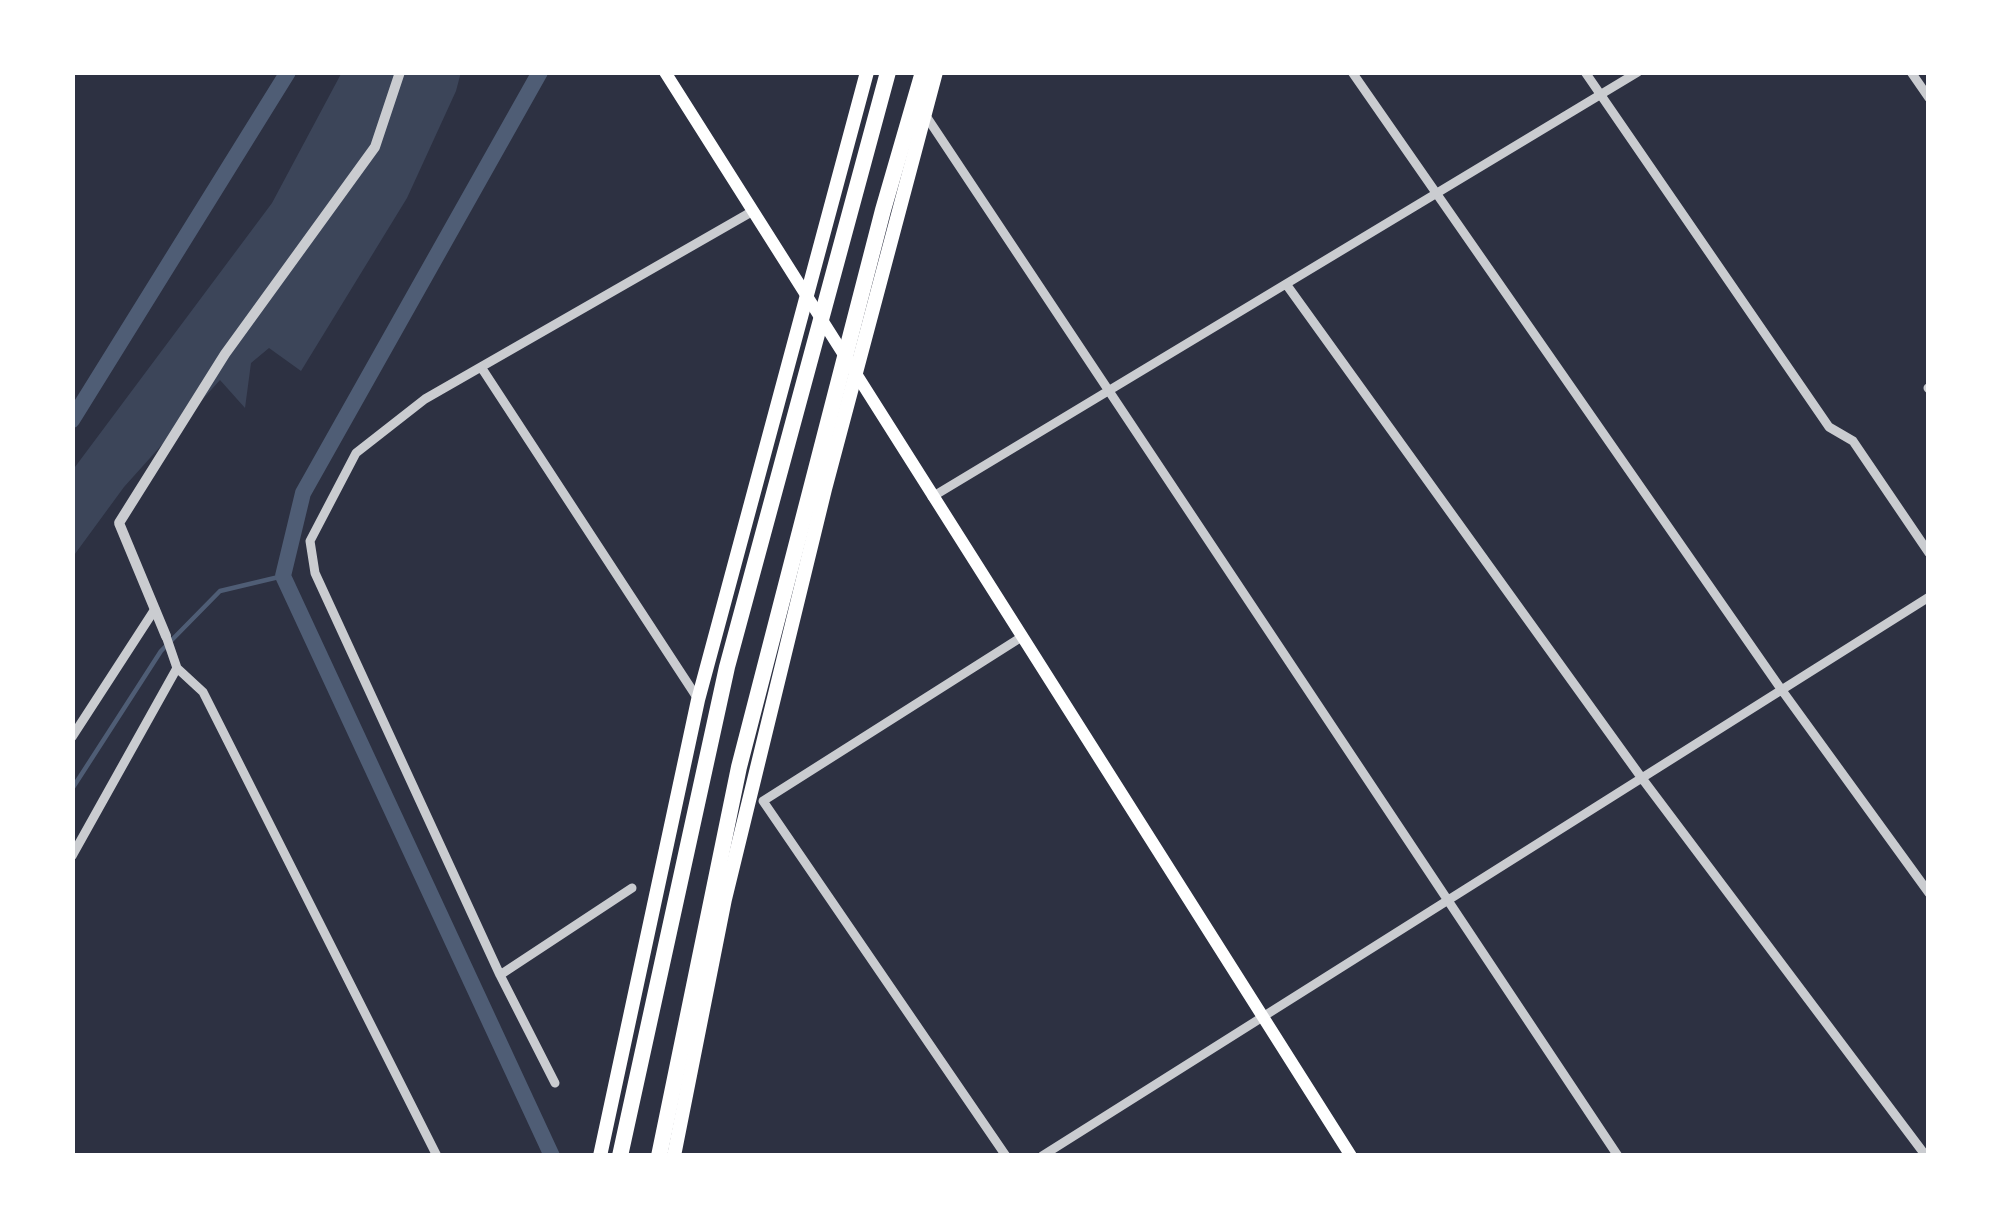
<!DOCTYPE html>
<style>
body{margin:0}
#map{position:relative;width:2001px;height:1228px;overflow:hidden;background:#2d3142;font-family:"PT Sans",sans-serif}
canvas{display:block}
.frame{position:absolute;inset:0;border:75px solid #fff;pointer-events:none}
</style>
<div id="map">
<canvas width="2001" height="1228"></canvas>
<div class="frame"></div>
</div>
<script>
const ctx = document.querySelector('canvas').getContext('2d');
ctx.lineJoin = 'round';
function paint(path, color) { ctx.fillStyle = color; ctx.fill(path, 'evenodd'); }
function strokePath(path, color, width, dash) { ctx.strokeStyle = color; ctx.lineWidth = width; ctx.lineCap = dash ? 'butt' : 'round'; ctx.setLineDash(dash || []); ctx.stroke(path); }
paint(new Path2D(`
 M342,72H461L456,91L407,198L301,371L269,348L251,363L245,408L220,380L124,487L72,558V471L272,203Z`), '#3c4559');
strokePath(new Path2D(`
 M72,789L161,651L220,591L283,576`), '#4f5d75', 4.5);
strokePath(new Path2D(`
 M540,72L303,493L283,576L552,1156
 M72,420L288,72`), '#4f5d75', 16);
strokePath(new Path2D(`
 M1352,72L1781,689L1929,893
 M1585,72L1829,427L1853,441L1929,553
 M1911,72L1929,98
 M924,113L1618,1156
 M1286,284L1641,777L1926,1156
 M481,367L698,699
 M1928,388L1929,389
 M932,497L1638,72
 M166,636L177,668L203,692L437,1156
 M72,737L155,609
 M72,856L177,668
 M500,975L632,888
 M555,1083L500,975L315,573L310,541L356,453L425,399L753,211
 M1006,1156L763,801L1020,638
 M1042,1156L1929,597`), '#caccd0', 9);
strokePath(new Path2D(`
 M166,636L119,523L225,354L375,147L400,72`), '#caccd0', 10);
strokePath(new Path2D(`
 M665,72L1351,1156`), '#fff', 12);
strokePath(new Path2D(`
 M600,1156L698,700L867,72
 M674,1156L725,899L825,489L936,72`), '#fff', 14);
strokePath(new Path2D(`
 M620,1156L727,667L888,72
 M659,1156L739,767L883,210L923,72`), '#fff', 16);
</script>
